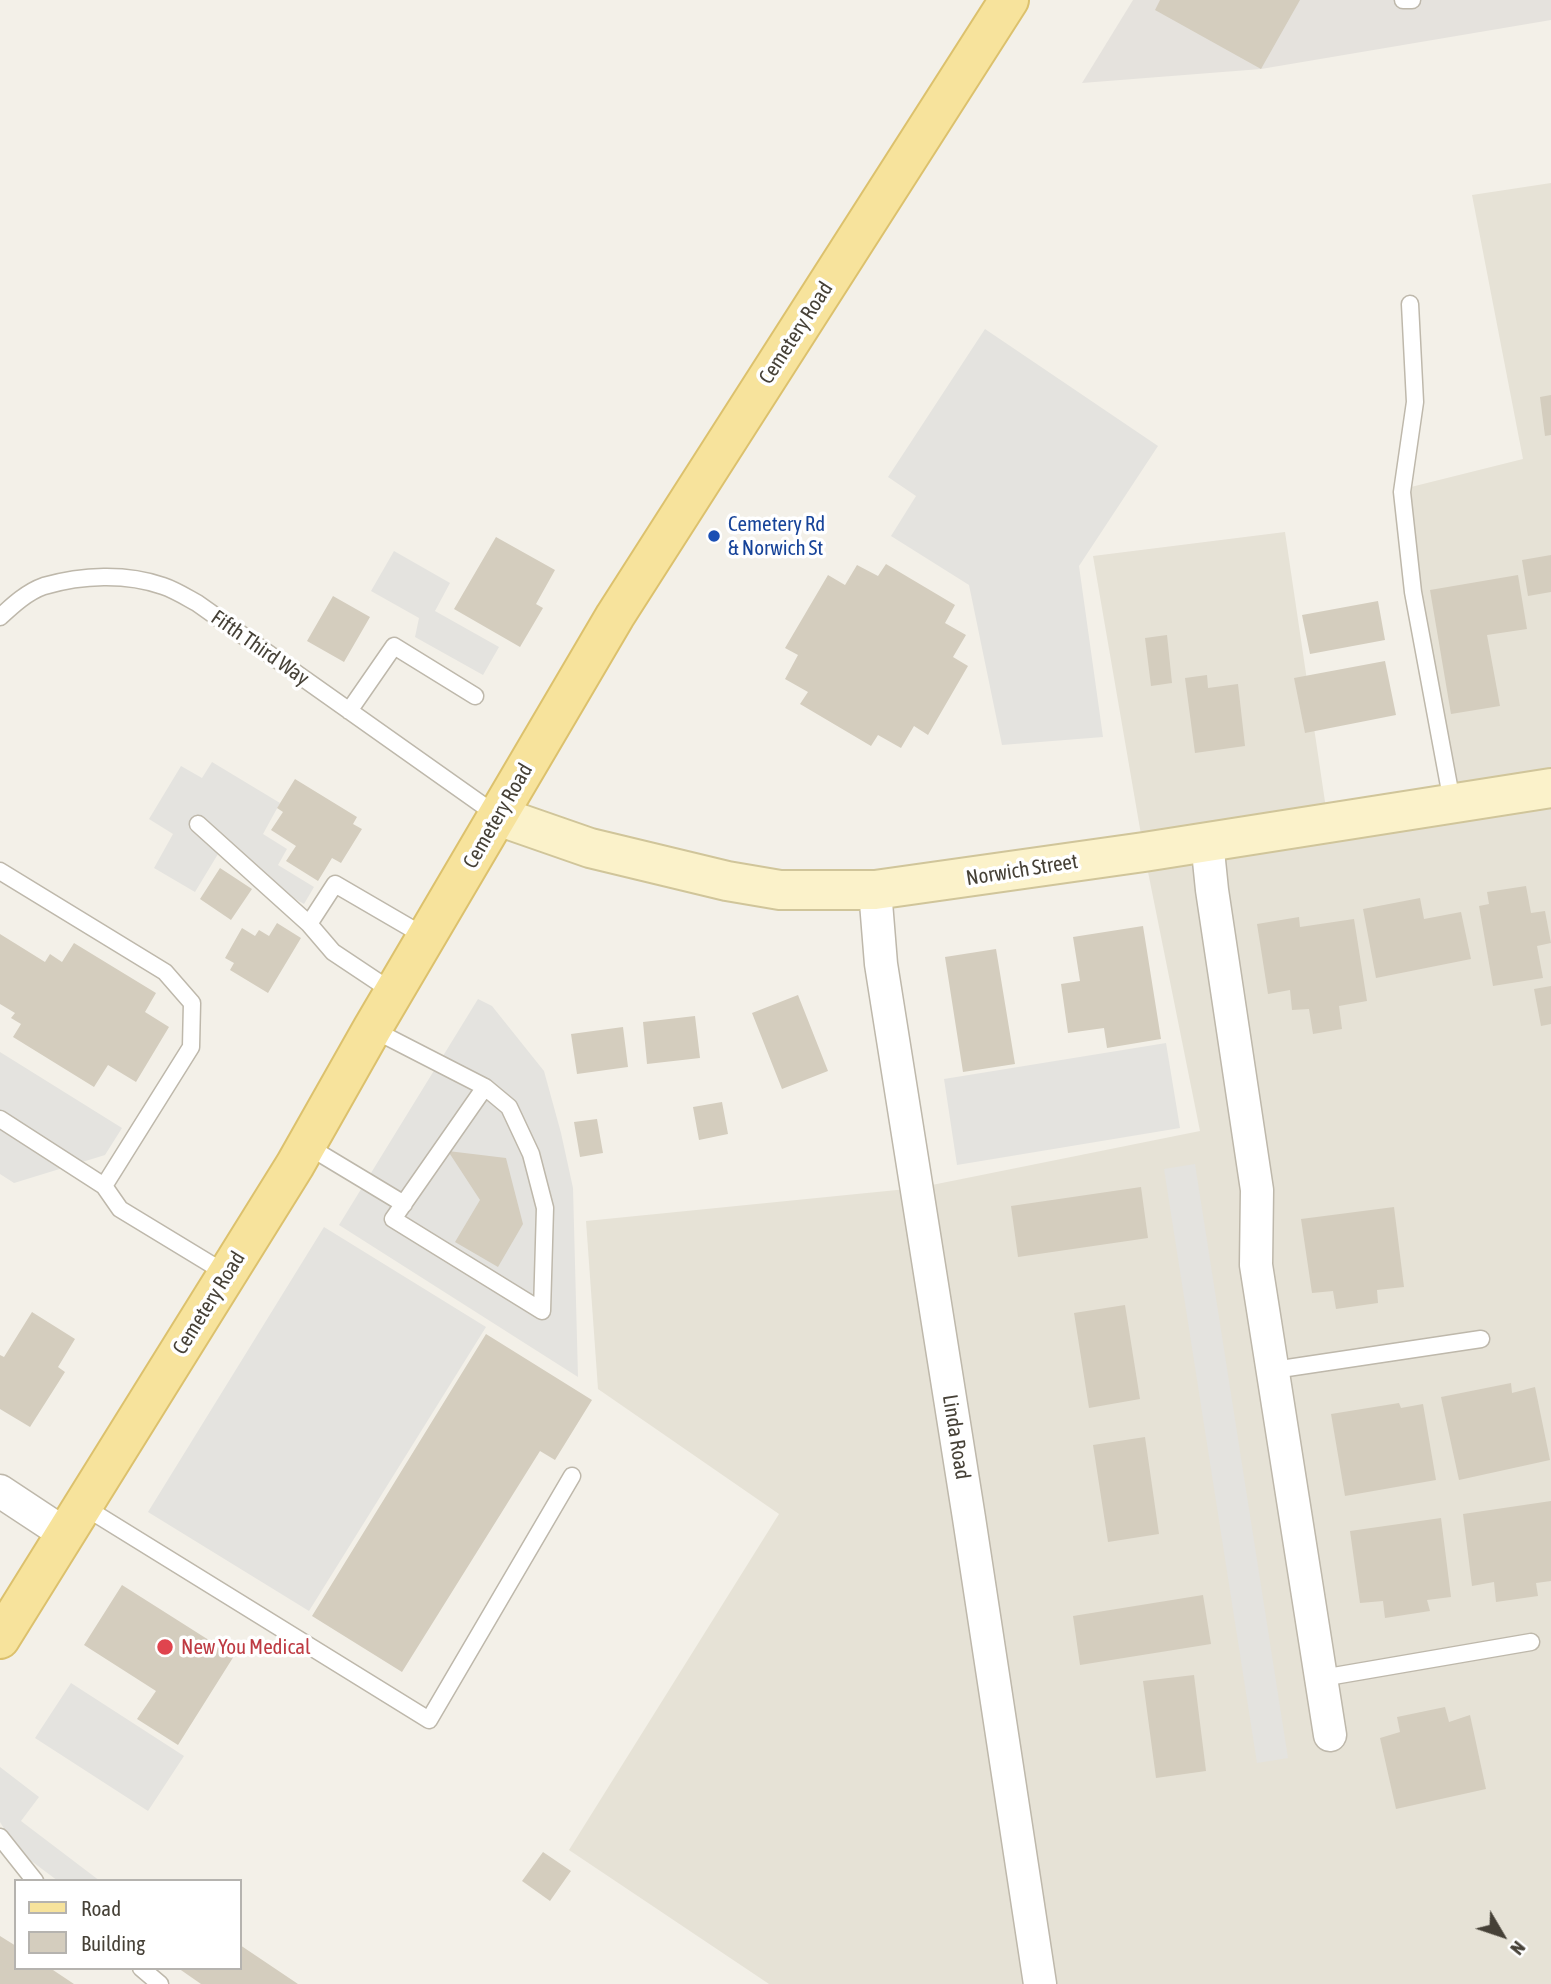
<!DOCTYPE html>
<style>
body{margin:0}
#map{position:relative;width:1551px;height:1984px;overflow:hidden;background:#f3f0e8;font-family:"Asap Condensed",sans-serif}
canvas{display:block}
.legend{position:absolute;left:14px;top:1879px;width:228px;height:91px;box-sizing:border-box;background:#fff;border:2px solid #b5b3af;margin:0;padding:9px 12px;list-style:none;font-size:21px;color:#464137}
.legend li{display:flex;align-items:center;gap:14px;height:35px}
.legend b{width:35px;border:2px solid #b5b3af}
.north{position:absolute;left:1467px;top:1900px;width:70px;height:70px;-webkit-text-stroke:5px #fff;paint-order:stroke;rotate:129deg;font-size:19px;font-weight:700;line-height:28px;text-align:center;color:#464137}
.north::after{content:'';display:block;margin:auto;width:24px;height:32px;background:#464137;clip-path:polygon(50% 0,100% 100%,50% 72%,0 100%)}
</style>
<div id="map">
<canvas width="1551" height="1984"></canvas>
<ul class="legend">
<li><b style="height:9px;background:#f7e39c"></b>Road</li>
<li><b style="height:19px;background:#d4cdbe"></b>Building</li>
</ul>
<div class="north">N</div>
</div>
<script>
const ctx = document.querySelector('canvas').getContext('2d');
ctx.lineJoin = 'round';
function paint(path, color) { ctx.fillStyle = color; ctx.fill(path, 'evenodd'); }
function strokePath(path, color, width, dash) { ctx.strokeStyle = color; ctx.lineWidth = width; ctx.lineCap = dash ? 'butt' : 'round'; ctx.setLineDash(dash || []); ctx.stroke(path); }
function label(font, color, halo, rows, align = 'center') {
  ctx.font = font + ' "Asap Condensed",sans-serif'; ctx.lineWidth = 7; ctx.setLineDash([]); ctx.textBaseline = 'middle'; ctx.strokeStyle = halo; ctx.fillStyle = color; for (const [text, x, y, turn = 0] of rows) {
    ctx.save(); ctx.translate(x, y); ctx.rotate((+turn || 0) * Math.PI / 180); ctx.textAlign = isNaN(turn) ? turn : align; if (halo) ctx.strokeText(text, 0, 0); ctx.fillText(text, 0, 0); ctx.restore();
  }
}
paint(new Path2D(`
 M1551,183V1984H769L569,1850L779,1514L598,1389L586,1221L917,1188L1200,1131L1144,852L1093,556L1285,532L1328,822L1452,802L1407,488L1523,459L1472,195Z`), '#e6e2d6');
paint(new Path2D(`
 M1133,0H1551V20L1261,69L1082,83Z`), '#e5e2dd');
paint(new Path2D(`
 M985,329L1158,446L1079,566L1103,737L1002,745L969,585L891,536L916,496L888,477Z
 M394,551L450,583L435,611L499,647L483,675L415,637L419,618L371,591Z
 M212,762L280,803L263,834L287,849L278,865L314,887L304,904L218,854L195,892L154,868L173,834L149,819L181,766L202,778Z
 M478,999L492,1006L544,1071L561,1133L573,1188L578,1377L339,1225Z
 M1166,1043L1180,1128L957,1165L944,1079Z
 M0,1052L122,1128L105,1155L14,1183L0,1174Z
 M1195,1164L1288,1758L1257,1763L1164,1169Z
 M324,1227L486,1327L309,1611L148,1512Z
 M71,1683L184,1756L148,1811L35,1738Z
 M0,1767L39,1797L21,1821L100,1881H58L18,1851L0,1822Z`), '#e4e3df');
paint(new Path2D(`
 M1160,0H1300L1261,69L1155,10Z
 M1551,395V435L1545,436L1540,397Z
 M496,537L555,570L536,604L543,608L520,647L454,609Z
 M1551,555V592L1528,596L1522,560Z
 M886,564L955,605L945,623L966,635L953,657L968,666L928,735L914,726L901,748L878,735L871,746L800,704L808,692L785,679L798,655L785,648L828,575L845,585L857,565L878,576Z
 M1518,575L1527,629L1487,635L1500,706L1451,714L1430,590Z
 M333,596L370,617L344,662L307,641Z
 M1378,601L1385,640L1310,654L1302,615Z
 M1167,635L1172,683L1151,686L1145,638Z
 M1385,661L1396,715L1305,733L1294,678Z
 M1207,675L1208,688L1238,684L1245,746L1195,753L1185,678Z
 M295,779L357,817L353,824L362,829L341,863L332,858L318,881L286,861L296,846L271,830L283,812L277,808Z
 M220,868L252,889L231,920L200,899Z
 M1526,886L1531,913L1545,911L1551,943L1537,946L1543,978L1493,986L1479,906L1489,904L1487,892Z
 M1420,898L1424,919L1461,912L1471,959L1376,978L1363,909Z
 M1299,917L1300,927L1354,919L1367,1001L1339,1006L1342,1029L1313,1034L1309,1009L1292,1010L1290,990L1268,994L1257,924Z
 M277,923L301,938L268,993L230,970L234,963L225,958L242,928L255,936L259,930L269,936Z
 M1143,926L1161,1039L1107,1048L1104,1028L1068,1033L1061,984L1080,981L1073,937Z
 M0,934L45,962L50,954L62,962L74,943L156,993L145,1012L169,1027L136,1082L108,1065L94,1087L13,1037L21,1024L11,1018L15,1013L0,1004Z
 M996,949L1015,1064L963,1072L945,957Z
 M1551,986V1024L1541,1026L1534,989Z
 M798,995L828,1071L782,1089L752,1013Z
 M695,1016L700,1058L647,1064L643,1022Z
 M623,1027L628,1067L577,1074L571,1034Z
 M722,1102L728,1134L699,1140L693,1107Z
 M597,1119L603,1153L580,1157L574,1122Z
 M448,1151L506,1158L523,1224L498,1267L455,1242L480,1200Z
 M1141,1187L1148,1238L1018,1257L1011,1206Z
 M1394,1207L1404,1287L1377,1290L1378,1303L1336,1309L1333,1291L1312,1293L1301,1219Z
 M1125,1305L1140,1399L1089,1408L1074,1313Z
 M32,1312L75,1339L58,1367L65,1372L30,1427L0,1409V1355L4,1357Z
 M486,1334L592,1400L555,1460L540,1451L402,1672L312,1616Z
 M1511,1383L1512,1393L1535,1387L1550,1460L1459,1480L1441,1397Z
 M1399,1403L1401,1408L1423,1404L1436,1480L1345,1496L1331,1414Z
 M1145,1437L1159,1534L1108,1542L1093,1445Z
 M1551,1501V1581L1536,1583L1538,1596L1496,1602L1494,1582L1472,1586L1463,1514Z
 M1441,1518L1451,1597L1427,1600L1430,1611L1385,1618L1383,1601L1360,1603L1350,1531Z
 M122,1585L234,1656L178,1745L137,1719L156,1691L84,1645Z
 M1203,1595L1211,1644L1080,1665L1073,1616Z
 M1194,1675L1206,1771L1156,1778L1143,1681Z
 M1445,1707L1449,1722L1470,1715L1486,1789L1396,1809L1380,1738L1400,1732L1397,1717Z
 M543,1852L571,1871L550,1901L522,1881Z
 M0,1936L16,1946V1968H50L74,1984H0Z
 M240,1945L298,1984H201L178,1968H240Z`), '#d4cdbe');
const lane = new Path2D(`
 M1403,0H1412
 M1410,304L1415,402L1402,492L1413,592L1452,802
 M0,617C13,605 27,592 44,586C82,575 126,573 163,586C175,590 186,597 197,603L498,816
 M349,711L394,646L475,696
 M198,824L309,924L335,884L426,937
 M0,871L165,972L192,1003L191,1047L104,1186
 M309,924L333,952L393,992
 M372,1029L485,1087L509,1107L531,1154L545,1208L542,1311L393,1219L485,1087
 M0,1119L104,1186L120,1209L227,1274
 M306,1145L404,1204
 M1274,1370L1481,1339
 M83,1506L429,1720L572,1476
 M1322,1678L1531,1642
 M0,1837L35,1881
 M141,1968L160,1984`);
const street = new Path2D(`
 M1207,841L1212,890L1257,1190L1256,1265L1330,1735
 M875,890L881,964L969,1518L1040,1984
 M0,1491L65,1534`);
const secondary = new Path2D(`
 M498,816L590,848L727,881L780,890H875L1144,852L1551,788`);
const primary = new Path2D(`
 M0,1639L295,1165L372,1029L615,616L1009,0`);
strokePath(lane, '#beb8ab', 19);
strokePath(street, '#beb8ab', 35);
strokePath(secondary, '#d0c59a', 42);
strokePath(primary, '#dcc16d', 42);
strokePath(lane, '#fff', 16);
strokePath(street, '#fff', 32);
strokePath(secondary, '#fbf2ca', 38);
strokePath(primary, '#f7e39c', 38);
for (const [x, y, r, color] of [
 [714,536,7,"#1a4fb4"],
 [165,1647,9,"#e0444e"]
]) { const dot = new Path2D(); dot.arc(x, y, r, 0, 2 * Math.PI); ctx.fillStyle = color; ctx.fill(dot); strokePath(dot, '#fff', 2.5); }
label('21px', '#464137', '#fff', [
 ["Cemetery Road",796,333,-57],
 ["Fifth Third Way",260,648,35],
 ["Cemetery Road",498,816,-60],
 ["Norwich Street",1022,870,-9],
 ["Cemetery Road",209,1303,-58],
 ["Linda Road",956,1437,81]
]);
label('21px', '#164399', '#fff', [
 ["Cemetery Rd",728,524],
 ["& Norwich St",728,548]
], 'left');
label('21px', '#be3a42', '#fff', [
 ["New You Medical",181,1647]
], 'left');
</script>
